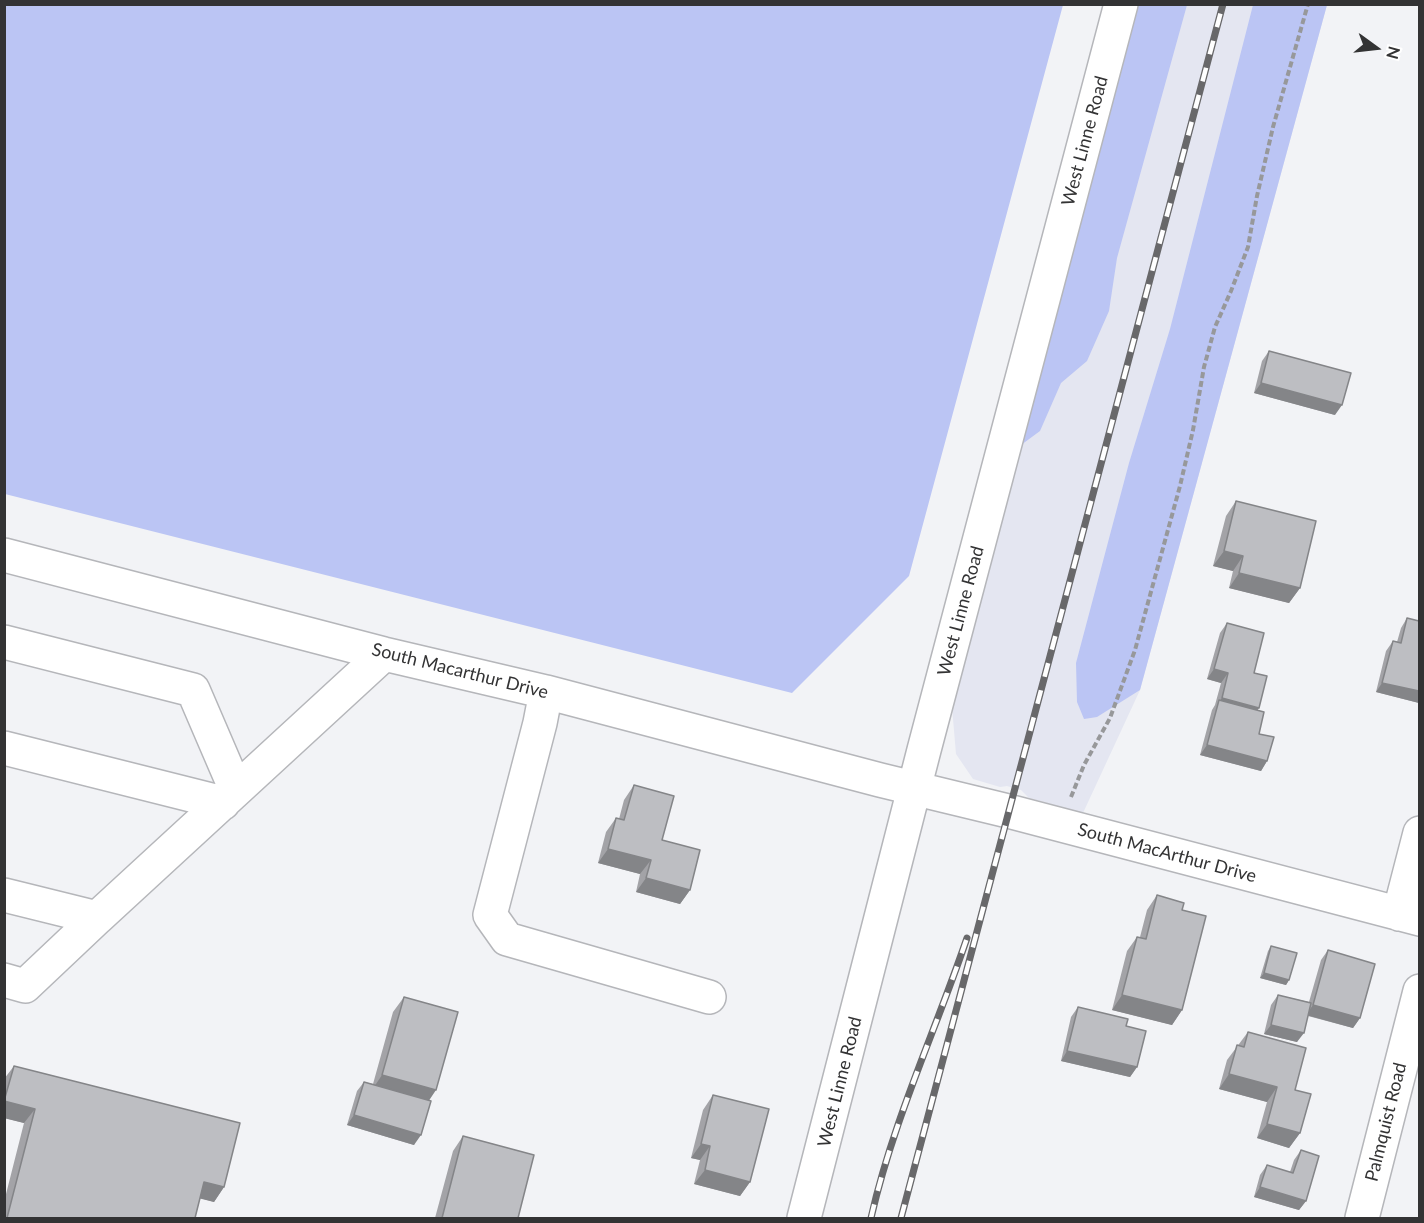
<!DOCTYPE html>
<style>
body{margin:0}
#map{position:relative;width:1424px;height:1223px;overflow:hidden;background:#f2f3f6;font-family:Lato,sans-serif}
canvas{display:block}
.frame{position:absolute;inset:0;border:6px solid #333334;pointer-events:none}
.north{position:absolute;left:1346px;top:18px;width:60px;height:60px;-webkit-text-stroke:4px #fff;paint-order:stroke;rotate:105deg;font-size:16px;font-weight:700;line-height:24px;text-align:center;color:#333334}
.north::after{content:'';display:block;margin:auto;width:21px;height:27px;background:#333334;clip-path:polygon(50% 0,100% 100%,50% 72%,0 100%)}
</style>
<div id="map">
<canvas width="1424" height="1223"></canvas>
<div class="frame"></div>
<div class="north">N</div>
</div>
<script>
const ctx = document.querySelector('canvas').getContext('2d');
ctx.lineJoin = 'round';
function paint(path, color) { ctx.fillStyle = color; ctx.fill(path, 'evenodd'); }
function strokePath(path, color, width, dash) { ctx.strokeStyle = color; ctx.lineWidth = width; ctx.lineCap = dash ? 'butt' : 'round'; ctx.setLineDash(dash || []); ctx.stroke(path); }
function label(font, color, halo, rows, align = 'center') {
  ctx.font = font + ' Lato,sans-serif'; ctx.lineWidth = 4.5; ctx.setLineDash([]); ctx.textBaseline = 'middle'; ctx.strokeStyle = halo; ctx.fillStyle = color; for (const [text, x, y, turn = 0] of rows) {
    ctx.save(); ctx.translate(x, y); ctx.rotate((+turn || 0) * Math.PI / 180); ctx.textAlign = isNaN(turn) ? turn : align; if (halo) ctx.strokeText(text, 0, 0); ctx.fillText(text, 0, 0); ctx.restore();
  }
}
paint(new Path2D(`
 M1137,5H1327L1140,690L1083,813L1029,798L1021,790L1007,786L1000,787L973,779L956,754L952,707Z`), '#e4e6f1');
paint(new Path2D(`
 M4,5H1063L909,576L792,693L5,494Z
 M1137,5H1187L1117,258L1109,311L1087,361L1061,383L1040,431L1021,445Z
 M1253,5H1327L1140,690L1097,717L1084,719L1077,702L1076,663L1129,463L1170,329Z`), '#bbc5f4');
const minor = new Path2D(`
 M4,555L384,654L546,692L880,780L1008,811L1420,919
 M4,642L193,690L236,790
 M546,692L540,723L490,915L507,939L709,997
 M4,748L223,803
 M4,895L97,918L384,654
 M1399,914L1420,833
 M4,980L25,986L97,918
 M804,1218L924,750L1121,4
 M1362,1218L1420,991`);
strokePath(minor, '#b5b6ba', 36);
strokePath(new Path2D(`
 M1071,797L1084,765L1110,718L1135,650L1180,486L1193,430L1204,367L1215,327L1231,291L1248,247L1257,196L1273,127L1308,4`), '#97989a', 4, [6, 3]);
strokePath(minor, '#fff', 33);
const rail = new Path2D(`
 M871,1218C893,1121 935,1032 967,938
 M901,1218L1223,4`);
strokePath(rail, '#68686a', 7);
strokePath(rail, '#fff', 4.5, [14]);
paint(new Path2D(`
 M1269,351L1335,415L1254,393L1262,361Z
 M1236,501L1300,588L1289,603L1229,588L1233,571L1213,566L1226,516Z
 M1407,618L1419,703L1376,692L1386,651L1393,641L1397,642L1401,628Z
 M1227,623L1254,673L1259,734L1267,761L1261,771L1200,755L1212,710L1215,705L1221,683L1207,679L1220,633Z
 M634,785L662,840L690,890L680,904L636,892L640,874L598,863L606,832L616,818L619,819L624,800Z
 M1157,895L1182,910V1010L1172,1025L1112,1010L1127,951L1137,937H1140L1147,910Z
 M1271,946L1289,980L1286,985L1260,978L1268,951Z
 M1328,950L1360,1018L1353,1028L1308,1016L1297,1042L1264,1034L1271,1005L1278,995L1309,1002L1321,960Z
 M404,997L429,1101L414,1145L347,1125L357,1091L364,1082L373,1084L393,1012Z
 M1078,1007L1126,1026L1137,1067L1130,1077L1061,1061L1071,1017Z
 M1248,1032L1295,1090L1300,1133L1289,1148L1257,1138L1267,1102L1219,1089L1227,1060Z
 M14,1066L224,1187L214,1202L200,1198L195,1218H4V1202L24,1123L4,1118V1079Z
 M713,1095L750,1182L740,1196L694,1184L700,1160L691,1158L703,1110Z
 M463,1136L518,1218H435L453,1151Z
 M1301,1150L1306,1201L1299,1210L1254,1197L1260,1175L1267,1165L1290,1172L1294,1160Z`), '#a3a3a7');
paint(new Path2D(`
 M1261,383L1342,405L1335,415L1254,393Z
 M1224,551L1243,556L1233,571L1213,566Z
 M1239,573L1300,588L1289,603L1229,588Z
 M1214,669L1228,673L1221,683L1207,679Z
 M1382,683L1419,691V703L1376,692Z
 M1222,698L1259,708L1252,718L1218,703Z
 M1207,745L1267,761L1261,771L1200,755Z
 M608,849L651,860L640,874L598,863Z
 M646,878L690,890L680,904L636,892Z
 M1264,973L1289,980L1286,985L1260,978Z
 M1122,995L1182,1010L1172,1025L1112,1010Z
 M1313,1005L1360,1018L1353,1028L1306,1015Z
 M1271,1025L1304,1033L1297,1042L1264,1034Z
 M1067,1051L1137,1067L1130,1077L1061,1061Z
 M1229,1074L1277,1087L1267,1102L1219,1089Z
 M382,1075L436,1090L426,1105L372,1090Z
 M4,1101L35,1109L24,1123L4,1118Z
 M354,1115L421,1135L414,1145L347,1125Z
 M1267,1124L1300,1133L1289,1148L1257,1138Z
 M701,1144L710,1146L700,1160L691,1158Z
 M705,1170L750,1182L740,1196L694,1184Z
 M204,1182L224,1187L214,1202L194,1197Z
 M1260,1187L1306,1201L1299,1210L1254,1197Z`), '#848588');
const building = new Path2D(`
 M1269,351L1351,373L1342,405L1261,383Z
 M1236,501L1316,521L1300,588L1239,573L1243,556L1224,551Z
 M1407,618L1419,621V691L1382,683L1393,641L1401,643Z
 M1227,623L1264,633L1254,673L1267,676L1259,708L1222,698L1228,673L1214,669Z
 M1219,700L1264,712L1259,734L1274,737L1267,761L1207,745Z
 M634,785L674,796L662,840L700,850L690,890L646,878L651,860L608,849L616,818L624,820Z
 M1157,895L1184,903L1182,910L1206,916L1182,1010L1122,995L1137,937L1146,939Z
 M1271,946L1297,953L1289,980L1264,973Z
 M1328,950L1375,964L1360,1018L1313,1005Z
 M1278,995L1311,1003L1304,1033L1271,1025Z
 M404,997L458,1012L436,1090L382,1075Z
 M1078,1007L1128,1019L1126,1026L1146,1031L1137,1067L1067,1051Z
 M1248,1032L1306,1048L1295,1090L1311,1094L1300,1133L1267,1124L1277,1087L1229,1074L1237,1045L1244,1047Z
 M14,1066L240,1123L224,1187L204,1182L195,1218H7L35,1109L4,1101Z
 M364,1082L431,1101L421,1135L354,1115Z
 M713,1095L769,1109L750,1182L705,1170L710,1146L701,1144Z
 M463,1136L534,1155L518,1218H442Z
 M1301,1150L1319,1156L1306,1201L1260,1187L1267,1165L1293,1173Z`);
paint(building, '#bdbec2');
strokePath(building, '#848588', 1.5);
label('18px', '#333334', '#fff', [
 ["West Linne Road",1085,141,-75],
 ["West Linne Road",961,611,-75],
 ["South Macarthur Drive",460,671,14],
 ["South MacArthur Drive",1167,853,15],
 ["West Linne Road",840,1082,-76],
 ["Palmquist Road",1386,1122,-76]
]);
</script>
